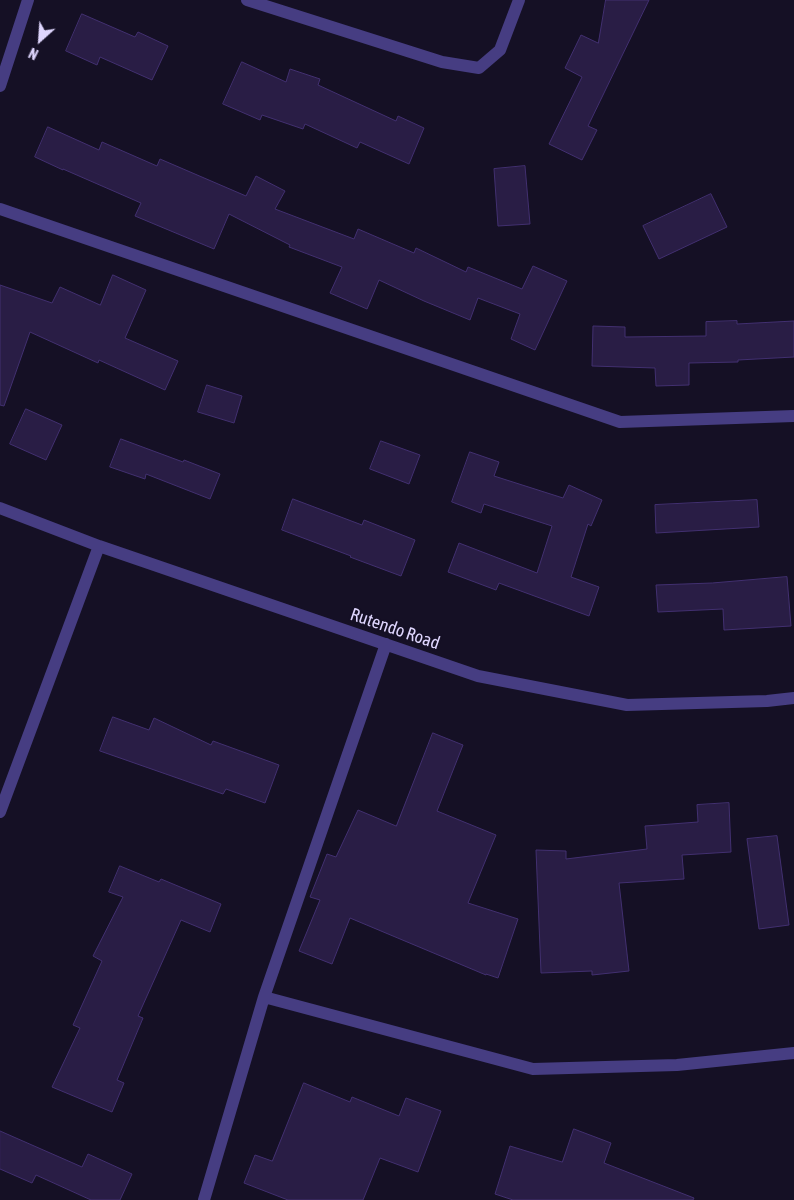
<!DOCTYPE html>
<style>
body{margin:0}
#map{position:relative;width:794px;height:1200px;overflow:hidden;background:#151025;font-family:"Asap Condensed",sans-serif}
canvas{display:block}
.north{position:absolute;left:15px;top:15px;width:50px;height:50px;-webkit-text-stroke:4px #151025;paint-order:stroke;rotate:206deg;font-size:14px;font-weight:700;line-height:20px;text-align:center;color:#ded5fd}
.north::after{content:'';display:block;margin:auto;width:18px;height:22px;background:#ded5fd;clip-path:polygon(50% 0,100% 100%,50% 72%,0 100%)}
</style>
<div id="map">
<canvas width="794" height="1200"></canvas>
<div class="north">N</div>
</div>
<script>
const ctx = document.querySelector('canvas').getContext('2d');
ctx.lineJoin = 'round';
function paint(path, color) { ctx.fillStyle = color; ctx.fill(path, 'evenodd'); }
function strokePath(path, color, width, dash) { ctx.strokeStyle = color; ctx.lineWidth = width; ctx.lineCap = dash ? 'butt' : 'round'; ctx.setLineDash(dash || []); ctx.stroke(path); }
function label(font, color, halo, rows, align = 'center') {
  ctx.font = font + ' "Asap Condensed",sans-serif'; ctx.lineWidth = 4; ctx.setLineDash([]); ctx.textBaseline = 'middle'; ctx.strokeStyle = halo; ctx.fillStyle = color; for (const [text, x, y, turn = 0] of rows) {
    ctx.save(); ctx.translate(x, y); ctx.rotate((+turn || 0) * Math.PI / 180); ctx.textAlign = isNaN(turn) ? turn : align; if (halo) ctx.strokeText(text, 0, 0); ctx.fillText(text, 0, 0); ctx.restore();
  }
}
const building = new Path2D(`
 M606,0H649L588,126L597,130L582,160L549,144L582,77L565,68L581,35L598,43Z
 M82,14L135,37L138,32L168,46L152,80L100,57L97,65L66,51Z
 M242,62L286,82L290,69L320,79L318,85L396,121L398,116L424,128L409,164L360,142L357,148L305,124L303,129L262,115L260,120L223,104Z
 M48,127L99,150L102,142L157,166L160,159L246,196L256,176L285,191L275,209L354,239L358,229L414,253L416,248L466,272L468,267L522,289L533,266L567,281L535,350L511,339L520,314L478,298L470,320L424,301L379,280L367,309L330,293L342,267L289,247L290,245L229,214L214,249L135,216L141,203L63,169V170L35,157Z
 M525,166L530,224L498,226L494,169Z
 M711,194L727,227L659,259L643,226Z
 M113,275L146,290L125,338L178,361L165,390L99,360L98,363L30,332L4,406L0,405V285L52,303L60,287L100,305Z
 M737,321V324L794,321V357L738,360V362L689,363V385L656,386L655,368L592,366L593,326L625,327V337L706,336V322Z
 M207,385L242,396L234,423L198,412Z
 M26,409L62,425L46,460L10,444Z
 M121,439L183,462L184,460L220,474L210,499L146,474L145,479L110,467Z
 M381,441L420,455L409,484L370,469Z
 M470,452L499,462L494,476L563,498L569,485L602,500L591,526L588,524L571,577L599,587L589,616L499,583L496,590L448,572L459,543L537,573L552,526L484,504L481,513L452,502Z
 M293,499L362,525L364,520L415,540L401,576L350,557L351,556L282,530Z
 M757,500L759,527L656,533L655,505Z
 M787,577L791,626L724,630L723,609L658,612L656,585L712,583Z
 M113,717L149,730L154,718L211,745L213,741L279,765L265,803L226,789L223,794L100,751Z
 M433,733L463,745L437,811L496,835L468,903L518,919L498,978L486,974V975L350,918L332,964L299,951L320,900L310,897L327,854L336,857L358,810L396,826Z
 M729,803L731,852L682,855L684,879L619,883L629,971L592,975V971L541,973L536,850L566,851V859L647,849L645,826L698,822L697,805Z
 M777,836L789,925L759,929L747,839Z
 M120,866L159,882L161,879L221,904L210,932L181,920L138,1016L143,1018L117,1080L124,1083L112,1112L52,1087L80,1028L73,1025L102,961L93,956L123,897L109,892Z
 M304,1083L350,1102L352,1097L399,1116L406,1098L441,1111L418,1172L380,1158L363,1200H288L244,1183L255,1155L272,1161Z
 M574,1129L611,1143L604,1163L694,1198L693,1200H513L495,1194L510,1146L562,1162Z
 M0,1131L82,1167L88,1154L132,1174L120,1200H91L36,1175L32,1183L0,1169Z`);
paint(building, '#291d45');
strokePath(building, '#423070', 1);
strokePath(new Path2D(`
 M247,0L442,62L479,68L500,50L519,0
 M0,86L28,0
 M0,209L620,422L794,416
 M0,508L99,546L478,676L627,705L767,701L794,698
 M0,812L99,546
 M264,997L533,1069L677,1065L794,1053
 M204,1200L264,997L386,644`), '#463d82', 12);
label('18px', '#ded5fd', '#151025', [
 ["Rutendo Road",395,629,19]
]);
</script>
